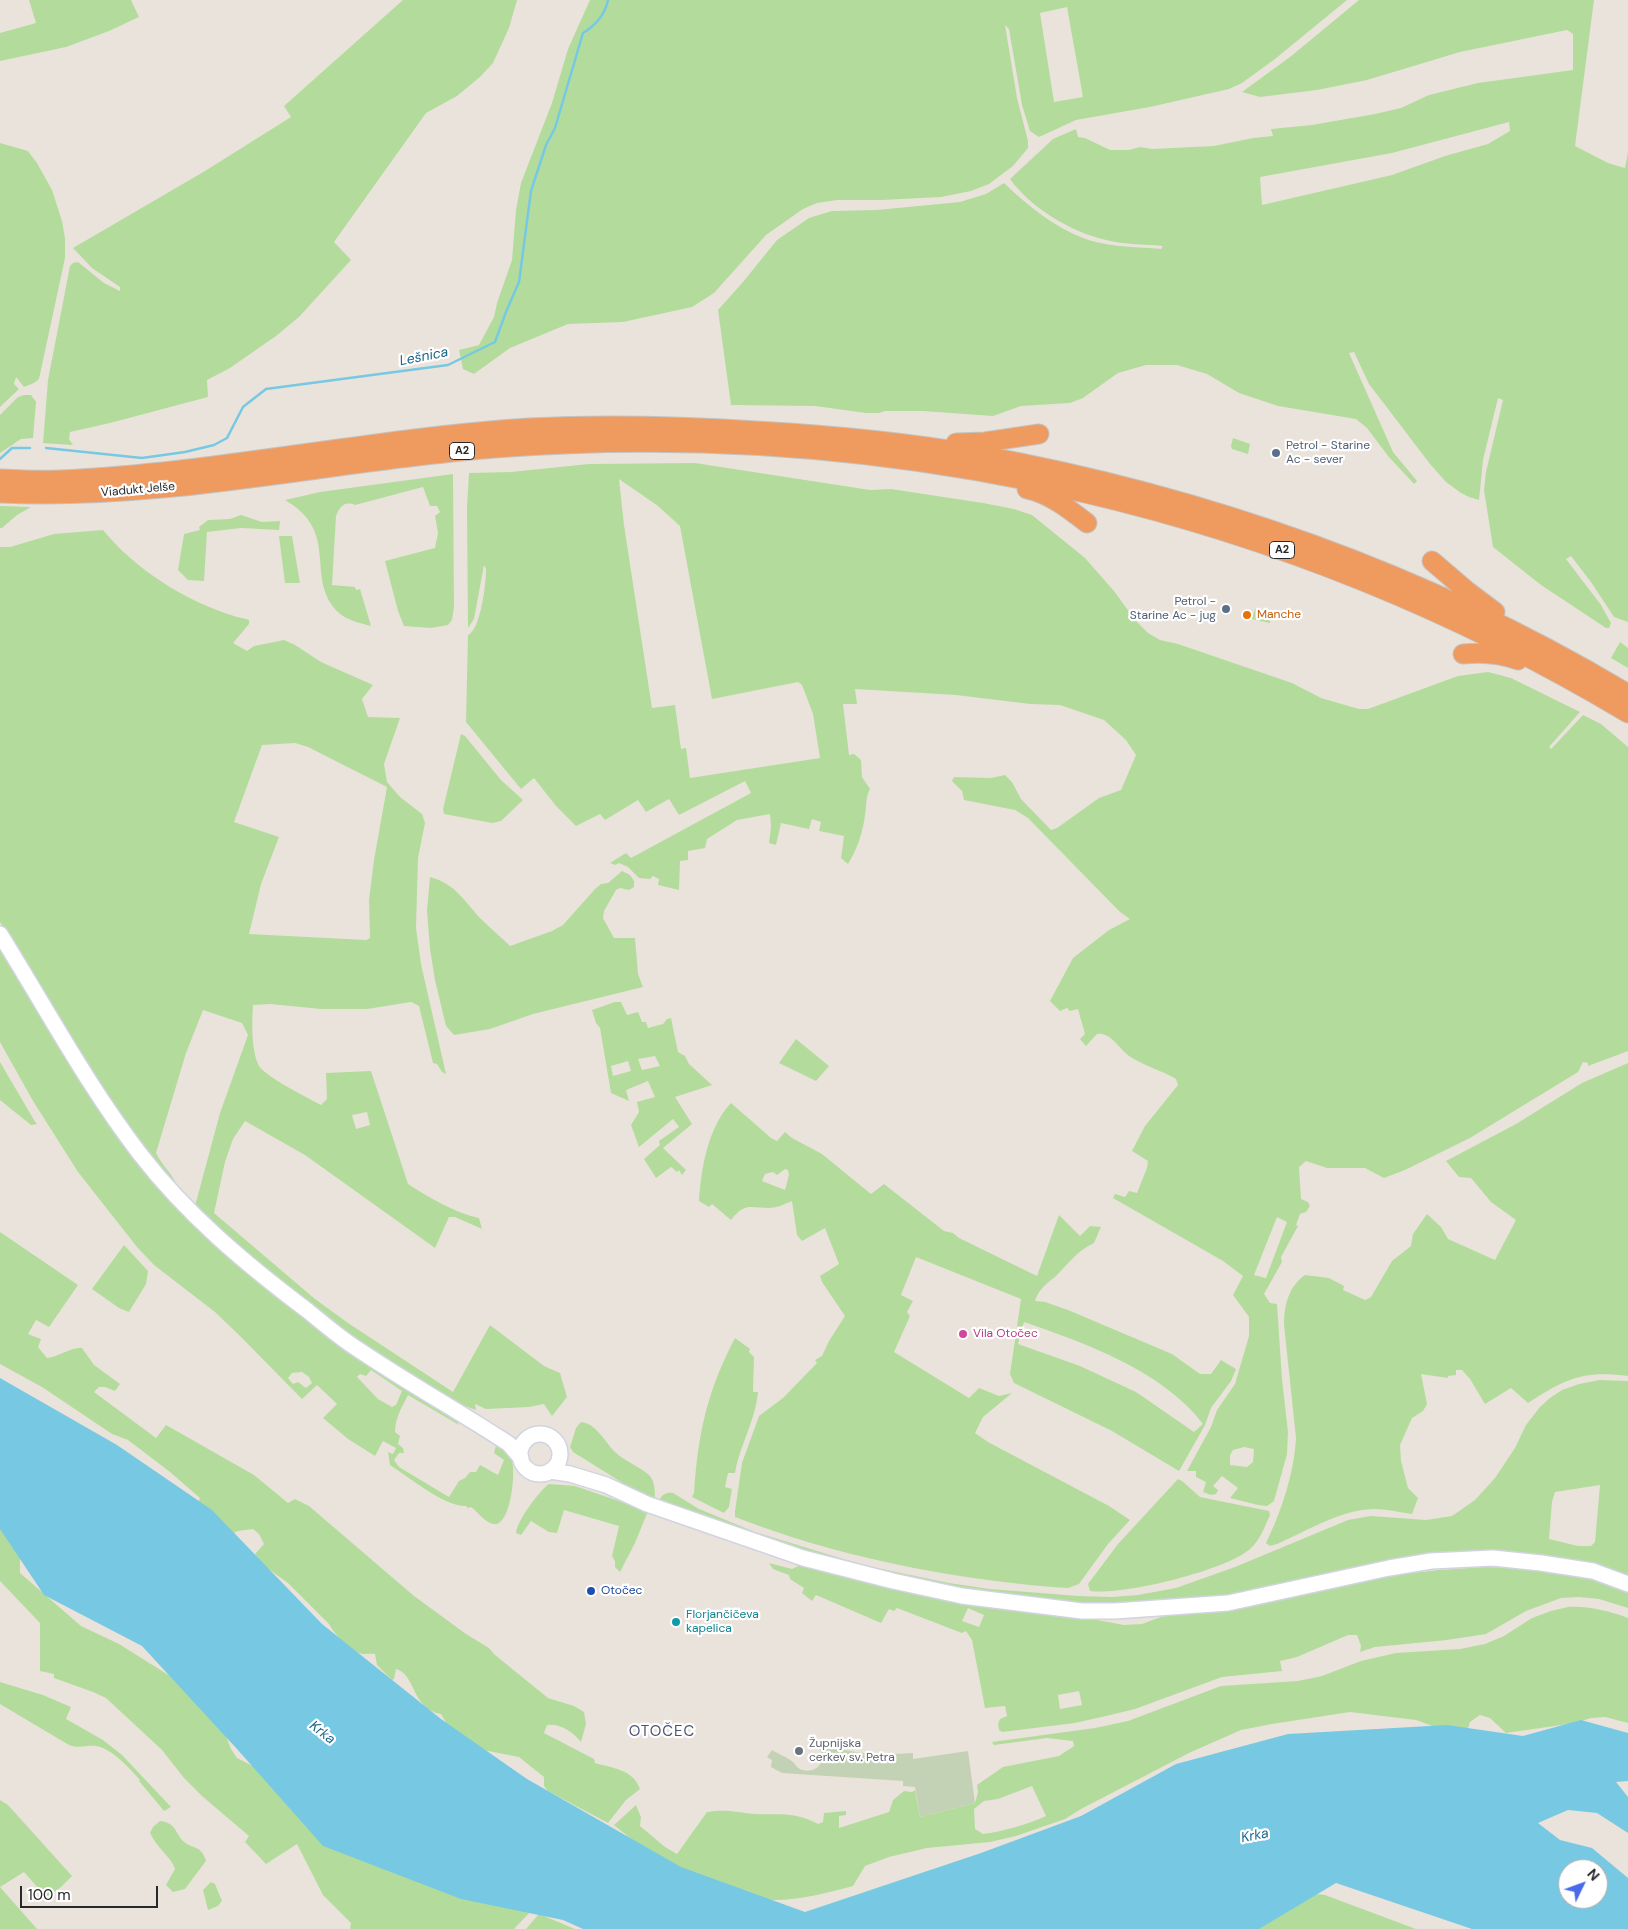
<!DOCTYPE html>
<meta charset="utf-8">
<style>
body{margin:0}
#map{position:relative;width:1628px;height:1929px;overflow:hidden;background:#eae3db;font-family:"DM Sans",sans-serif}
canvas{display:block}
.north{position:absolute;left:1558px;top:1859px;width:50px;height:50px;box-sizing:border-box;background:#fff;border:1px solid #a9a9a9;border-radius:50%;rotate:48deg;font-size:14px;font-weight:700;line-height:20px;text-align:center;color:#282828}
.north::after{content:'';display:block;margin:auto;width:18px;height:22px;background:#496ae9;clip-path:polygon(50% 0,100% 100%,50% 72%,0 100%)}
.scale{position:absolute;left:20px;top:1886px;width:138px;height:22px;box-sizing:border-box;border:2px solid #282828;border-top:0;padding-left:6px;font-size:15px;line-height:18px;white-space:nowrap;color:#282828;-webkit-text-stroke:4px #fff;paint-order:stroke}
</style>
<div id="map">
<canvas width="1628" height="1929"></canvas>
<div class="north">N</div>
<div class="scale">100 m</div>
</div>
<script>
const ctx = document.querySelector('canvas').getContext('2d');
ctx.lineJoin = 'round';
function paint(path, color) { ctx.fillStyle = color; ctx.fill(path, 'evenodd'); }
function strokePath(path, color, width, dash) { ctx.strokeStyle = color; ctx.lineWidth = width; ctx.lineCap = dash ? 'butt' : 'round'; ctx.setLineDash(dash || []); ctx.stroke(path); }
function label(font, color, halo, rows, align = 'center') {
  ctx.font = font + ' "DM Sans",sans-serif'; ctx.lineWidth = 4.5; ctx.setLineDash([]); ctx.textBaseline = 'middle'; ctx.strokeStyle = halo; ctx.fillStyle = color; for (const [text, x, y, turn = 0] of rows) {
    ctx.save(); ctx.translate(x, y); ctx.rotate((+turn || 0) * Math.PI / 180); ctx.textAlign = isNaN(turn) ? turn : align; if (halo) ctx.strokeText(text, 0, 0); ctx.fillText(text, 0, 0); ctx.restore();
  }
}
paint(new Path2D(`
 M29,0H131L139,17L109,31L66,47L0,61V33L36,23Z
 M403,0H517L509,28L493,63L480,77L457,96L426,113L334,242L351,260L299,317L276,336L230,368L207,380L208,397L110,423L70,432L69,439L73,445L43,443L48,380L70,266L73,263L78,262L104,283L120,291V287L92,268L73,248L205,171L291,117L284,106Z
 M590,0H1347L1275,59L1242,83L1229,89L1150,107L1076,120L1039,137L1030,131L1022,105L1009,29L1005,25L1017,98L1028,141V148L1013,166L989,184L971,191L941,197L882,200H837L817,203L803,209L766,235L714,293L692,307L623,322L568,324L510,348L474,374L463,369L459,350L479,345L494,317L497,303L512,260L516,210L521,183L552,103L568,49ZM1067,7L1083,97L1054,102L1040,13Z
 M1359,0H1594L1575,146L1608,163L1625,168L1628,152V622L1614,617L1591,582L1571,556L1566,559L1601,605L1611,623L1609,628H1606L1541,585L1493,547L1484,490L1486,472L1503,400L1498,398L1483,460L1479,500L1469,497L1461,493L1446,482L1430,464L1369,384L1354,352L1349,353L1393,452L1417,481L1414,484L1388,456L1367,428L1356,419L1278,406L1239,393L1207,374L1177,365H1146L1118,373L1083,398L1070,403L1021,406L993,416L923,411H885L879,413H866L815,406L731,405L718,310L743,282L777,240L809,218L832,211L877,210L960,202L986,194L1004,183C1029,207 1059,231 1092,241C1114,247 1138,247 1161,249L1163,246C1144,244 1124,245 1106,240C1071,232 1031,208 1010,179L1053,139L1076,129L1078,137L1085,138L1110,150H1129L1140,147L1152,149L1214,146L1253,138L1273,136L1271,129L1312,125L1375,114L1401,108L1429,95L1478,83L1573,70V34L1567,30L1460,52L1367,80L1317,90L1260,97L1242,92L1290,57ZM1509,122L1510,131L1488,144L1445,156L1392,175L1262,205L1260,177L1392,153Z
 M0,143L28,151L37,163L52,190L62,221L65,238V258L39,379L34,383L24,387L16,377L14,384L19,389L0,407Z
 M24,395H31L36,402L33,438L21,439L0,453V415L18,397Z
 M1233,438L1250,444L1248,454L1232,449L1231,446Z
 M695,463L870,490L891,489L983,503L1014,509L1032,515L1085,558L1114,591L1135,620L1148,633L1160,640L1178,644L1292,683L1321,698L1359,709H1368L1458,676L1488,672L1511,678L1580,712L1549,747L1551,749L1583,715L1601,724L1628,747V1051L1588,1066V1063L1583,1062L1578,1072L1470,1138L1405,1170L1384,1178L1365,1168H1327L1306,1161L1299,1167L1301,1199L1308,1202L1310,1206L1306,1212L1300,1214L1296,1225L1298,1226L1281,1257L1282,1262L1264,1294L1270,1303L1277,1304L1282,1379L1288,1432L1287,1454L1274,1501L1267,1506L1258,1505L1230,1498L1238,1488L1222,1476L1213,1486L1218,1490L1216,1494L1211,1495L1203,1492L1206,1482L1196,1477V1471H1187L1211,1427L1217,1410L1235,1384L1249,1336V1317L1233,1295L1243,1276L1223,1261L1113,1198L1115,1194L1125,1197L1129,1191L1137,1193L1147,1168L1148,1161L1132,1151L1145,1126L1178,1085L1176,1079C1161,1070 1144,1066 1129,1056C1119,1049 1111,1032 1097,1034L1086,1046L1080,1039L1085,1034L1078,1009L1070,1011L1067,1008L1060,1011L1050,1001L1073,958L1109,930L1130,919L1120,912L1028,818L1015,810L964,800L962,791L952,781L954,777L991,778L1005,775L1012,782L1021,799L1051,830L1057,828L1099,798L1121,790L1136,755L1126,740L1104,720L1060,705L1030,704L956,695L855,689L857,704H843L849,755L854,754L861,760L862,777L870,789C865,799 867,805 865,815C863,832 857,850 848,864L841,858L844,836L819,831L821,822L812,819L809,829L781,823L776,845L769,843L771,827L770,814L737,820L707,839L705,848L688,851V860L680,861L679,890L658,885L659,879L653,876L650,879L639,878L628,867L619,863L615,865L610,863L626,853L631,858L751,793L745,781L679,815L669,799L646,812L638,800L605,820L600,814L576,826L556,806L534,778L521,789L466,722L468,635C481,629 486,583 486,569L484,565L474,619L468,628L467,508L469,473L511,472L589,464ZM619,479L658,506L680,526L712,699L798,682L802,685L813,714L820,758L690,778L686,748L681,749L675,705L652,708L624,525ZM1277,1217L1287,1222L1266,1278L1254,1275ZM1244,1447L1254,1449L1253,1462L1247,1467L1230,1465V1455L1233,1450Z
 M453,474L454,607L452,620L448,625L431,628L404,626L398,611L385,561L435,548L438,533L435,516L440,512L437,506H430L423,487L355,505C345,501 340,506 336,516L332,585L355,587L356,590L360,589L371,626C361,623 348,621 339,613C303,579 342,533 285,500L320,492Z
 M0,506H1L31,507L17,515L2,528H0Z
 M241,515L262,522L280,521L279,530L241,528L207,532L204,581L188,580L178,570L184,534L200,530L199,527L208,520L230,519Z
 M103,530C135,569 185,601 234,616C239,618 244,618 249,620V624L233,643L247,651L254,646L284,640L295,645L321,662L373,685L362,699L368,717L400,718L384,764L387,782L400,797L422,814L425,823L418,858L416,928L421,964L446,1074L442,1072L437,1064L433,1063L419,1006L411,1002L367,1009H321L270,1004L253,1005C252,1022 251,1050 259,1066C266,1077 308,1098 321,1105L327,1099L326,1073L371,1071L408,1184C430,1198 453,1212 479,1218L482,1229L455,1217H449L435,1248L305,1155L245,1121L233,1139L225,1162L214,1213L315,1299L348,1323L453,1392L490,1325L544,1366L560,1373L567,1397L552,1416L544,1404L529,1407L486,1409L475,1404L476,1410L451,1401L373,1352L275,1281L195,1206L220,1113L248,1035L242,1023L203,1010L186,1053L156,1153C162,1166 175,1176 178,1189L121,1118L86,1065L0,922V547H10L54,534ZM295,743L308,747L387,787L374,860L369,900L370,938L366,940L249,934L261,884L279,837L234,822L262,745ZM367,1112L370,1125L356,1129L352,1115Z
 M279,536H292L300,583H285Z
 M1255,609L1270,613L1271,616L1270,623L1252,619Z
 M1620,642L1628,648V668L1611,658Z
 M461,734L465,736L501,780L523,800L501,821L492,823L444,814L443,809Z
 M622,871L630,875L634,881V887L629,890L620,888L616,890L604,911L603,918L614,938H635L638,974L643,987L533,1014L490,1029L454,1035L446,1026L435,980L430,949L427,911L430,877C456,884 464,901 481,919C490,928 501,937 510,946L552,931L563,925L595,889L601,884L608,883Z
 M0,945L56,1041L219,1248L274,1296L306,1320L371,1365L440,1407L458,1423L459,1425L408,1395C402,1407 395,1418 395,1432L400,1436L398,1444L403,1448L404,1453H399L394,1460L399,1467L449,1497L459,1481L465,1478L470,1472H476L480,1465L498,1475L504,1460L494,1453L496,1445C502,1449 508,1452 511,1458C517,1468 511,1527 494,1524C485,1523 477,1511 471,1507L468,1508L466,1506C445,1507 409,1477 390,1465L388,1452L393,1454L396,1448L383,1441L375,1456L348,1439L323,1418L337,1404L317,1385L302,1399L240,1336L215,1312L154,1265L137,1247L78,1172L33,1101L0,1042ZM371,1370L402,1391L396,1405L392,1407L378,1399L357,1377L360,1374L366,1376ZM302,1372L309,1377L312,1383L306,1388L298,1382L293,1384L288,1378L292,1373Z
 M615,1002H621L627,1015L638,1012L642,1022H646L648,1028L663,1024L667,1019L671,1018L678,1052L685,1056L689,1064L712,1085L675,1097L692,1124L663,1148L686,1170L682,1175L679,1170L677,1172L671,1167L656,1178L644,1159L660,1145L659,1141L679,1127L673,1119L639,1147L631,1125L639,1112L637,1102L655,1097L648,1081L626,1090L629,1101L611,1093L600,1028L596,1023L592,1010ZM655,1056L660,1066L642,1070L638,1059ZM628,1061L631,1071L613,1076L611,1066Z
 M796,1039L829,1066L816,1081L779,1063Z
 M0,1062L34,1120L37,1124L31,1125L0,1100Z
 M1628,1063V1376C1583,1370 1565,1379 1528,1403L1511,1388L1485,1404L1470,1379L1462,1370H1456V1375L1448,1376V1378L1421,1374L1427,1404L1423,1411L1412,1418L1400,1445L1401,1461L1408,1488L1418,1498L1412,1514C1399,1512 1386,1509 1373,1509C1340,1510 1307,1531 1277,1544L1270,1546L1266,1543C1281,1512 1294,1474 1296,1438L1284,1325C1284,1306 1288,1287 1305,1275L1329,1278L1344,1286L1343,1290L1365,1300L1371,1297L1392,1261L1411,1246L1413,1234L1427,1214L1441,1227L1448,1239L1495,1260L1516,1220L1491,1202L1471,1178L1459,1177L1446,1161L1516,1124L1582,1083Z
 M731,1103L771,1138L777,1141L785,1132L792,1138L822,1154L871,1194L884,1184L944,1231L953,1233L959,1238L1037,1276L1059,1215L1080,1236L1090,1226L1101,1227L1094,1243C1077,1251 1068,1264 1055,1277C1046,1284 1039,1289 1035,1301L1045,1302L1068,1310L1172,1354L1200,1374H1211L1221,1360L1236,1369L1231,1381L1211,1408L1205,1425L1179,1471L1112,1431L1014,1383L1010,1374L1021,1299L916,1257L901,1295L913,1301L907,1312L910,1316L894,1352L969,1398L979,1388L999,1396L1012,1393L983,1417L975,1433L988,1442L1109,1506L1130,1520L1108,1544L1079,1584L1068,1588L1052,1587C946,1578 835,1556 735,1517V1511L742,1463L759,1416L783,1398L817,1363L815,1360L822,1356L829,1341L845,1316L822,1282L820,1276L839,1264L825,1228L802,1241L797,1235L792,1201C785,1204 777,1208 769,1208C750,1208 745,1202 731,1220L712,1204L709,1207L699,1201C701,1169 708,1127 731,1103ZM785,1169L788,1170L789,1175L785,1190L762,1181L765,1174L773,1172L777,1175ZM1024,1322C1085,1343 1163,1371 1203,1424L1194,1432L1136,1392L1080,1366L1018,1344Z
 M0,1232L78,1285L49,1327L36,1320L28,1334L41,1339L38,1347L47,1358C58,1357 74,1346 82,1348L94,1365L120,1384L115,1391L105,1387H99L94,1392L156,1438L166,1425L254,1475L288,1503L295,1499L309,1506L414,1596L466,1634L489,1648L495,1655L548,1698L574,1706L584,1712L586,1724L581,1742C573,1732 560,1723 547,1725L544,1733L594,1759L595,1763C612,1768 633,1769 640,1789L626,1800L608,1823L548,1791L544,1786V1777L519,1757L483,1750L454,1736L441,1714C411,1709 416,1674 396,1669L394,1679L392,1680L377,1665L375,1654C370,1653 364,1655 359,1653C348,1648 335,1635 329,1624L288,1583L263,1565L255,1554L264,1544L259,1534L253,1529L238,1531L229,1535L196,1507L200,1498L170,1472L128,1440L112,1434L42,1387L0,1364Z
 M124,1245L148,1271L146,1284L129,1312L119,1308L92,1289Z
 M735,1338L750,1349L749,1352L754,1357L753,1392H758C755,1422 740,1445 735,1473H728L725,1487L732,1489L729,1507L724,1513L692,1497L694,1493C698,1434 707,1391 735,1338Z
 M1600,1380L1628,1381V1577L1531,1555L1259,1590C1220,1596 1179,1604 1139,1604C977,1606 809,1561 659,1500C663,1494 666,1492 673,1493L699,1509L755,1532L863,1565L949,1583L989,1589L1079,1596L1112,1597L1138,1595L1176,1588L1235,1567L1348,1520L1371,1516L1426,1520L1452,1516L1475,1500L1495,1478L1515,1448L1526,1425L1540,1407L1550,1398L1562,1390L1579,1384ZM1600,1485L1595,1542L1591,1546H1578L1549,1539L1552,1502L1555,1492Z
 M581,1422C596,1423 605,1442 615,1452C625,1462 640,1466 650,1476C655,1482 655,1492 655,1499L634,1490L573,1452L570,1447L576,1428Z
 M1178,1479L1182,1481L1200,1497L1269,1511L1270,1515C1265,1526 1260,1540 1251,1548C1229,1570 1121,1596 1090,1591L1088,1584L1118,1544Z
 M549,1484L575,1486L648,1511L635,1543L620,1572L615,1567V1561L612,1556L619,1526L564,1510L557,1533L549,1532L531,1521L521,1535L516,1533C517,1521 539,1491 549,1484Z
 M0,1525L20,1554V1573L81,1626L119,1644L170,1676L203,1707L226,1736L231,1749L237,1758L533,1909L514,1929H350L351,1923L323,1895L297,1844L266,1864L245,1842L249,1836L202,1796L184,1778L162,1750L106,1698L93,1692L54,1678V1674L40,1671V1623L0,1581Z
 M769,1563L792,1569L801,1565L856,1580L963,1603L1041,1614L1076,1616L1124,1625L1142,1624L1166,1615L1206,1612L1385,1576L1439,1570L1484,1567L1528,1568L1574,1575L1628,1589V1608L1599,1599L1579,1597L1561,1598L1526,1611L1486,1634L1447,1640L1375,1647L1360,1652L1361,1646L1357,1635H1348L1297,1657L1280,1661L1282,1671L1222,1677L1135,1709L1106,1716L1075,1723L1002,1732L999,1730L998,1724L1000,1719L1007,1716L1005,1706L985,1708L972,1640L966,1631L962,1633L897,1608L894,1611L889,1609L881,1623L816,1595L812,1601L802,1593L804,1588L790,1579L789,1575L773,1569ZM968,1608L984,1615L979,1627L962,1621ZM1079,1691L1082,1705L1060,1709L1058,1695Z
 M1568,1607C1588,1606 1609,1611 1628,1618V1723L1605,1717L1591,1718L1575,1723L1506,1733L1490,1718L1480,1715L1470,1722L1467,1731L1449,1732L1416,1720L1350,1712L1272,1724L1241,1730L1189,1753L1081,1809L1065,1819L1016,1836L990,1842L927,1848L889,1857L865,1866L853,1886C827,1893 797,1901 770,1900C722,1897 650,1857 614,1825L636,1805L641,1817L640,1826L665,1847L677,1854L707,1812C726,1809 735,1812 754,1814C779,1815 794,1811 818,1824L823,1822L824,1813L846,1811V1815L839,1816V1828L889,1812L893,1800L904,1791L912,1792L915,1790L920,1817L975,1803L978,1792L977,1785L1003,1767L1059,1756L1074,1746L1073,1741L1047,1738L994,1745L992,1742L1095,1728L1128,1721L1221,1686L1298,1681L1322,1676L1361,1661L1396,1653L1460,1649L1485,1644L1504,1636L1532,1618L1551,1611ZM1032,1786L1046,1816C1026,1825 1005,1831 983,1834L975,1829L974,1809L984,1801L998,1799Z
 M0,1682L43,1695L71,1707L66,1719L103,1740L122,1755L171,1807L164,1811L139,1781L140,1780C129,1768 113,1749 96,1746C86,1745 79,1749 69,1745L0,1704Z
 M0,1800L8,1805L72,1876L60,1888L46,1897L24,1872L0,1887Z
 M160,1821C176,1823 174,1831 183,1841C193,1850 201,1844 206,1861L185,1889L173,1892L166,1885L175,1869C172,1858 156,1847 150,1833L153,1827Z
 M211,1882L215,1884L222,1901L218,1906L208,1910L203,1890Z
 M0,1887L37,1929H0Z
 M1299,1892L1325,1895L1416,1929H1236Z
 M539,1914L575,1929H526Z`), '#b3dc9c');
paint(new Path2D(`
 M816,1740C846,1755 879,1755 913,1753V1759L968,1751L975,1803L920,1817L915,1787L903,1786V1781L782,1773L771,1767L772,1760L767,1757L772,1750C778,1754 787,1757 793,1762C796,1765 798,1769 802,1770C821,1775 830,1754 813,1743Z`), '#c3d2b4');
paint(new Path2D(`
 M0,1378L117,1445L212,1510L322,1624L441,1719L527,1779L681,1867L805,1912L981,1853L1081,1816L1176,1764L1288,1734L1447,1725L1523,1736L1581,1720L1628,1733V1781L1616,1782L1628,1797V1833L1597,1813L1568,1810L1538,1823L1560,1840L1592,1848L1628,1878V1929H1472L1336,1883L1259,1929H583L563,1920L461,1899L323,1846L237,1749L142,1646L44,1595L0,1529ZM1568,1869H1598V1899H1568Z`), '#77c9e3');
strokePath(new Path2D(`
 M46,448L142,458L185,452L214,445L227,438L243,407L266,389L448,365L495,342L506,312L519,282L531,191L546,145L555,128L583,33C596,25 605,15 608,0
 M0,459L12,448H30`), '#77c9e3', 2.5);
const secondary = new Path2D(`
 M0,934C46,1008 87,1085 140,1154C187,1215 247,1265 308,1311C324,1324 341,1339 359,1350C408,1383 460,1412 509,1444L521,1458
 M520 1454a20 20 0 1 1 40 0a20 20 0 1 1-40 0Z
 M550,1471L570,1474L606,1485L647,1504L803,1558L893,1581L962,1596L1082,1611H1115L1228,1603L1389,1568L1431,1561L1493,1558L1541,1563L1593,1571L1628,1584`);
const motorway = new Path2D(`
 M956,443L985,442L1039,434
 M0,479C20,480 39,481 59,480C216,473 371,438 529,428C604,424 680,426 756,431C829,435 902,442 974,454C1204,495 1428,574 1628,694
 M1027,489C1050,494 1069,509 1087,523
 M0,493C167,501 330,461 495,448C894,418 1285,508 1628,713
 M1432,561L1467,591L1495,612
 M1463,654C1483,652 1499,653 1518,660`);
strokePath(secondary, '#d1d4e0', 18);
strokePath(motorway, '#c3c3c3', 21);
strokePath(secondary, '#fff', 15);
strokePath(motorway, '#ef9b60', 19);
for (const [x, y, r, color] of [
 [1276,453,5,"#5c6f8a"],
 [1226,609,5,"#5c6f8a"],
 [1247,615,5,"#e8710a"],
 [963,1334,5,"#d1479c"],
 [591,1591,5,"#1a4fb4"],
 [676,1622,5,"#0f9aa8"],
 [799,1751,5,"#6b7280"]
]) { const dot = new Path2D(); dot.arc(x, y, r, 0, 2 * Math.PI); ctx.fillStyle = color; ctx.fill(dot); strokePath(dot, '#fff', 2); }
for (const [x, y, w] of [
 [462,451,25],
 [1282,550,25]
]) { const box = new Path2D(); box.roundRect(x - w / 2, y - 8.5, w, 17, 4); ctx.fillStyle = '#fff'; ctx.fill(box); strokePath(box, '#282828', 1); }
label('bold 11px', '#282828', null, [
 ["A2",462,451],
 ["A2",1282,550]
]);
label('12px', '#4e5e75', '#fff', [
 ["Petrol - Starine",1286,446],
 ["Ac - sever",1286,460],
 ["Petrol -",1216,602,"right"],
 ["Starine Ac - jug",1216,616,"right"]
], 'left');
label('12px', '#282828', '#fff', [
 ["Viadukt Jelše",138,490,-5]
]);
label('12px', '#c56008', '#fff', [
 ["Manche",1257,615]
], 'left');
label('12px', '#b23c85', '#fff', [
 ["Vila Otočec",973,1334]
], 'left');
label('12px', '#164399', '#fff', [
 ["Otočec",601,1591]
], 'left');
label('12px', '#0d838f', '#fff', [
 ["Florjančičeva",686,1615],
 ["kapelica",686,1629]
], 'left');
label('12px', '#5b616d', '#fff', [
 ["Župnijska",809,1744],
 ["cerkev sv. Petra",809,1758]
], 'left');
label('italic 14px', '#19678c', '#fff', [
 ["Lešnica",424,357,-11],
 ["Krka",322,1733,38],
 ["Krka",1255,1836,-11]
]);
ctx.letterSpacing = '1px';
label('15px', '#4d5575', '#fff', [
 ["OTOČEC",662,1732]
]);
ctx.letterSpacing = '0px';
</script>
